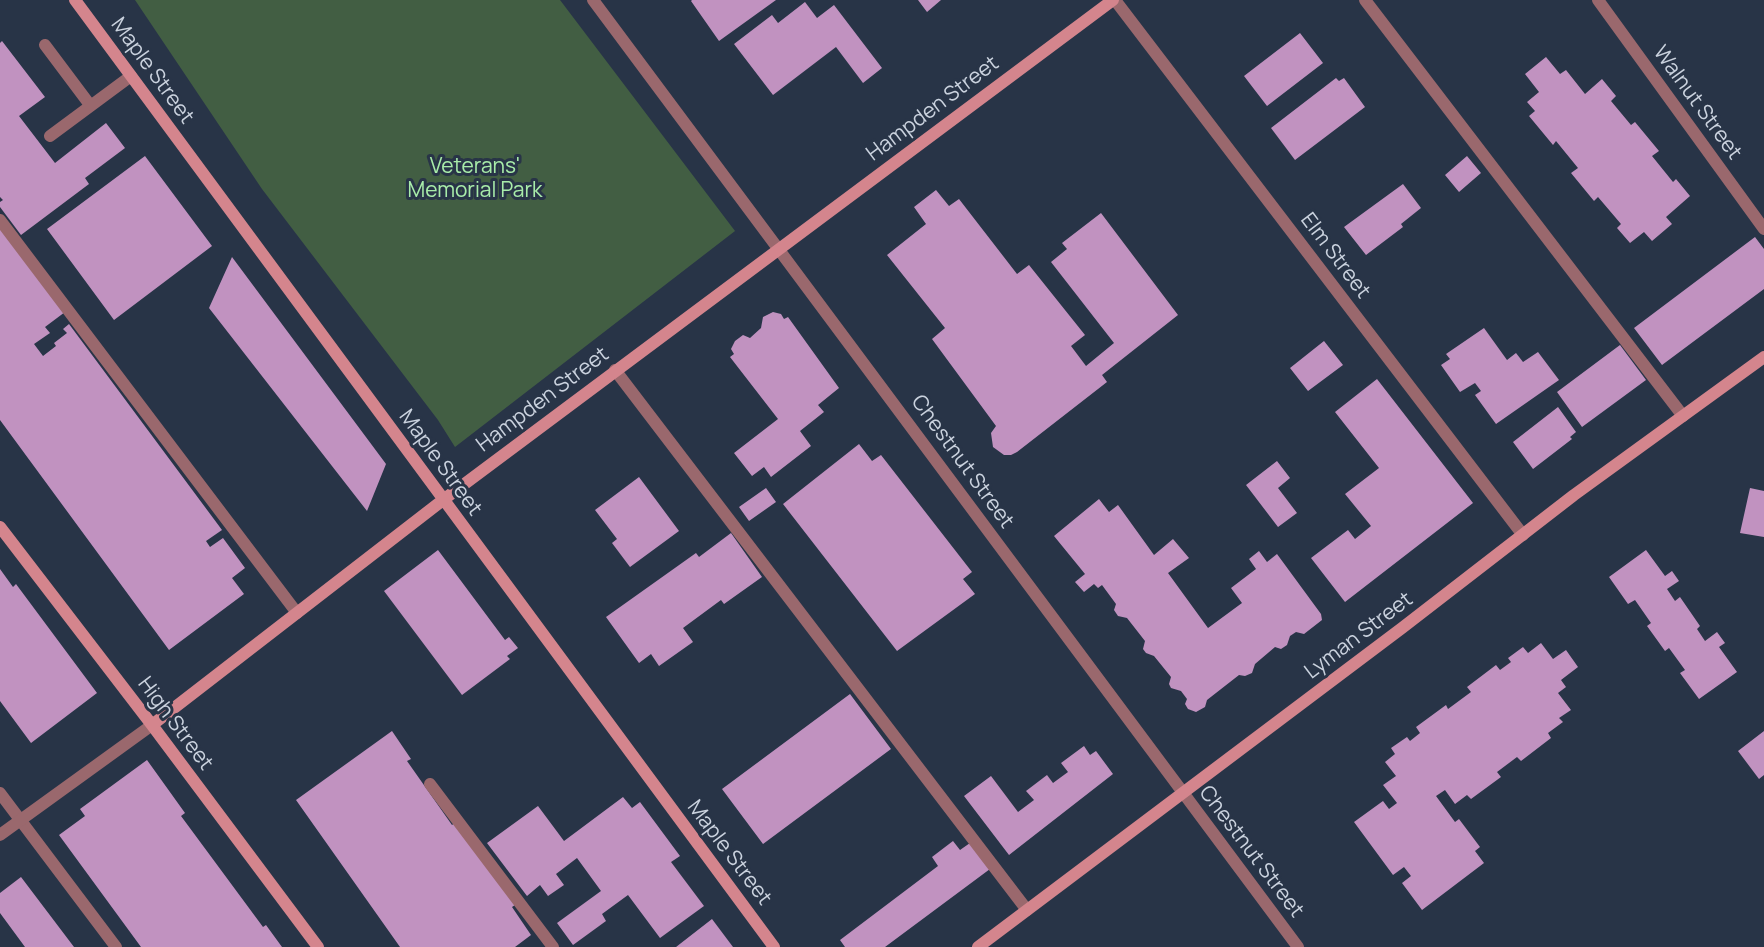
<!DOCTYPE html>
<style>
body{margin:0}
canvas{display:block;background:#283447}
</style>
<canvas width="1764" height="947"></canvas>
<script>
const ctx = document.querySelector('canvas').getContext('2d');
ctx.lineJoin = 'round';
function paint(path, color) { ctx.fillStyle = color; ctx.fill(path, 'evenodd'); }
function strokePath(path, color, width, dash) { ctx.strokeStyle = color; ctx.lineWidth = width; ctx.lineCap = dash ? 'butt' : 'round'; ctx.setLineDash(dash || []); ctx.stroke(path); }
function label(font, color, halo, rows, align = 'center') {
  ctx.font = font + ' Manrope,sans-serif'; ctx.lineWidth = 6; ctx.setLineDash([]); ctx.textBaseline = 'middle'; ctx.strokeStyle = halo; ctx.fillStyle = color; for (const [text, x, y, turn = 0] of rows) {
    ctx.save(); ctx.translate(x, y); ctx.rotate((+turn || 0) * Math.PI / 180); ctx.textAlign = isNaN(turn) ? turn : align; if (halo) ctx.strokeText(text, 0, 0); ctx.fillText(text, 0, 0); ctx.restore();
  }
}
paint(new Path2D(`
 M135,0H560L735,231L455,447L438,420L262,189Z`), '#425e43');
paint(new Path2D(`
 M692,0H776L719,41L691,1Z
 M918,0H941L927,12Z
 M805,2L817,18L834,5L882,68L863,83L836,47L773,95L734,44L772,15L778,23Z
 M1300,33L1323,63L1267,106L1244,76Z
 M2,41L45,97L19,116L55,163L106,123L125,148L85,178L89,184L21,235L0,207V202L3,200L0,197V43Z
 M1546,57L1560,74L1566,70L1585,94L1602,79L1616,96L1611,101L1631,125L1635,122L1659,151L1652,156L1673,182L1676,179L1690,196L1666,217L1672,224L1652,241L1644,232L1630,243L1617,228L1621,224L1598,197L1594,201L1571,173L1578,168L1556,141L1553,145L1529,116L1535,111L1527,102L1539,92L1525,74Z
 M1336,78L1339,81L1344,78L1365,107L1295,160L1271,128Z
 M145,156L212,246L114,320L47,229Z
 M1467,156L1481,173L1459,192L1445,175Z
 M1403,184L1421,208L1401,224L1403,227L1366,255L1344,227Z
 M936,190L949,206L959,199L1017,274L1029,265L1085,335L1071,346L1086,366L1114,343L1051,262L1067,249L1062,243L1101,213L1178,315L1102,375L1107,382L1017,452L1011,455H1004L993,447L991,433L996,426L932,339L945,328L887,255L926,224L914,207Z
 M0,224L65,312L45,327L50,333L34,344L43,356L56,346L54,343L67,333L63,329L69,324L222,530L206,541L210,547L223,538L245,568L232,578L244,594L169,650L0,420Z
 M1755,237L1764,249V289L1662,365L1634,328Z
 M232,257L386,464L367,511L209,308Z
 M773,312L781,314L784,319L788,317L839,388L818,405L824,412L800,431L811,446L771,477L764,467L752,476L734,453L778,419L730,357L734,354L731,349L735,341L743,335L750,338L761,328L763,317Z
 M1484,328L1507,360L1516,353L1523,362L1538,352L1559,380L1496,424L1475,395L1481,391L1475,383L1460,392L1441,365L1450,359L1446,354Z
 M1324,341L1343,365L1308,391L1290,368Z
 M1620,345L1646,380L1582,427L1557,392Z
 M1377,379L1473,503L1345,602L1311,558L1348,530L1355,539L1371,526L1345,494L1379,468L1335,412Z
 M1558,407L1576,432L1570,437L1572,439L1533,469L1513,442Z
 M859,444L872,461L881,455L972,572L963,579L975,594L897,651L783,504Z
 M1277,461L1290,478L1278,488L1297,513L1278,527L1246,485Z
 M639,477L679,531L630,567L612,543L617,539L595,510Z
 M766,488L776,502L749,521L739,507Z
 M1750,488L1764,491V537L1740,533Z
 M1099,499L1109,512L1118,505L1154,555L1173,539L1189,558L1168,573L1208,628L1242,603L1231,588L1256,569L1249,559L1259,551L1267,562L1277,554L1321,614L1322,620L1304,634L1296,632L1290,636L1287,645L1281,649L1275,647L1255,664L1252,673L1245,676L1239,675L1207,700L1205,707L1196,712L1188,709L1185,704L1187,699L1181,691L1171,688L1169,684L1171,677L1154,656L1146,653L1143,649L1145,641L1127,618L1118,616L1114,610L1116,604L1102,585L1098,588L1094,584L1084,592L1075,582L1085,574L1054,536Z
 M731,533L762,577L724,604L721,600L683,628L693,642L659,666L651,654L639,663L606,617L696,553L699,557Z
 M438,550L505,640L509,637L518,648L507,656L510,659L462,695L384,591Z
 M1646,550L1665,576L1672,571L1679,581L1667,589L1675,601L1680,597L1700,626L1697,629L1705,641L1717,632L1725,643L1719,647L1737,672L1699,699L1680,673L1685,670L1669,648L1665,651L1647,626L1651,623L1635,600L1628,604L1609,577Z
 M0,569L13,587L16,584L97,693L31,743L0,701Z
 M1541,643L1553,659L1566,650L1578,667L1561,680L1566,687L1558,693L1571,710L1559,718L1563,722L1548,733L1551,738L1521,761L1517,757L1497,772L1501,777L1471,799L1467,795L1455,804L1445,790L1436,796L1455,822L1459,819L1480,847L1475,851L1484,863L1422,910L1402,883L1411,876L1404,867L1393,875L1354,822L1383,801L1389,809L1397,803L1383,785L1396,776L1385,762L1395,754L1391,748L1407,737L1410,741L1420,733L1416,727L1446,705L1448,709L1471,692L1467,687L1496,665L1500,670L1511,662L1508,658L1523,647L1528,653Z
 M850,694L891,749L763,844L722,789Z
 M392,731L411,759L407,761L452,825L456,822L515,905L512,907L531,935L515,947H400L296,800Z
 M1764,731V775L1759,779L1738,751Z
 M1084,746L1090,755L1096,751L1113,774L1009,855L964,796L991,776L1018,812L1034,800L1026,791L1047,775L1053,783L1068,772L1061,763Z
 M147,760L185,813L181,816L263,927L266,925L282,947H141L59,835L85,816L80,809Z
 M623,797L632,808L640,802L680,856L671,862L704,906L660,938L628,895L602,914L606,921L573,945L557,923L601,891L577,858L556,874L564,885L548,896L540,885L527,896L487,843L538,806L564,841Z
 M953,841L960,850L970,843L990,869L885,947H845L840,940L938,866L932,857Z
 M21,877L74,947H25L0,913V893Z
 M712,919L733,947H676Z`), '#c192c0');
strokePath(new Path2D(`
 M1365,0L1683,416
 M45,45L90,105
 M50,136L131,76
 M0,220L297,613
 M615,370L1027,910
 M430,784L553,947
 M0,793L116,947`), '#9a686d', 12);
strokePath(new Path2D(`
 M593,0C830,314 1061,633 1298,947
 M1115,0L1523,535
 M1598,0L1764,229
 M0,835L152,725`), '#9a686d', 12);
strokePath(new Path2D(`
 M75,0L774,947
 M0,527L152,725L318,947
 M152,725L443,500L1113,0
 M978,947L1402,628L1574,495L1764,357`), '#d4858d', 12);
label('21px', '#cad2de', '#283447', [
 ["Maple Street",152,71,54],
 ["Walnut Street",1697,103,54],
 ["Hampden Street",933,109,-37],
 ["Elm Street",1335,256,53],
 ["Hampden Street",543,400,-37],
 ["Chestnut Street",962,462,54],
 ["Maple Street",440,463,54],
 ["Lyman Street",1359,636,-37],
 ["High Street",175,724,53],
 ["Chestnut Street",1251,852,53],
 ["Maple Street",729,853,53]
]);
label('21px', '#a8eca9', '#283447', [
 ["Veterans'",475,167],
 ["Memorial Park",475,191]
]);
</script>
